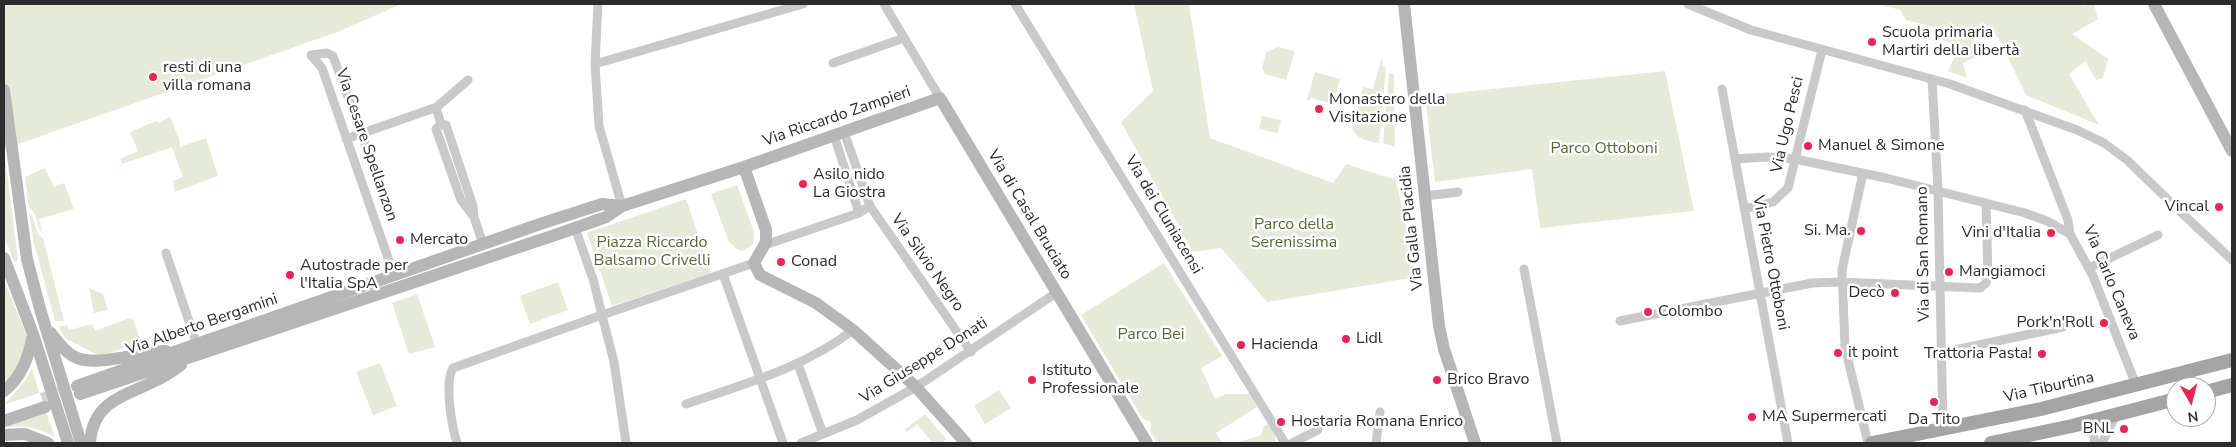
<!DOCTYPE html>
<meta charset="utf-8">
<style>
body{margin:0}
#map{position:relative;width:2236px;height:447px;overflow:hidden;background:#fff;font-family:"Nunito Sans",sans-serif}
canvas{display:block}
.frame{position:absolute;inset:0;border:5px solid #2c2c2c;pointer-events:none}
.north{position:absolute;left:2166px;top:377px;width:50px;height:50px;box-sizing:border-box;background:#fff;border:1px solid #ababab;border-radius:50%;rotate:172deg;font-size:14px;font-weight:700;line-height:20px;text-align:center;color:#2c2c2c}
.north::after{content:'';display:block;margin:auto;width:18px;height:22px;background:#ee2354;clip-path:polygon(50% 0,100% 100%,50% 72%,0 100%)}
</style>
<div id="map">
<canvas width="2236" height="447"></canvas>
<div class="frame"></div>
<div class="north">N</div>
</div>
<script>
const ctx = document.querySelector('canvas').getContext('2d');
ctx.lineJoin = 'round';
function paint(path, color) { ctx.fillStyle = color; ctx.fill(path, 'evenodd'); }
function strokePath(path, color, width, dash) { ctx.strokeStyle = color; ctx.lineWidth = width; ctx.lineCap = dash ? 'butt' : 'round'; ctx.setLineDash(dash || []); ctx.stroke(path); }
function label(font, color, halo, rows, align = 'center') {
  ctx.font = font + ' "Nunito Sans",sans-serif'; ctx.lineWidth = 5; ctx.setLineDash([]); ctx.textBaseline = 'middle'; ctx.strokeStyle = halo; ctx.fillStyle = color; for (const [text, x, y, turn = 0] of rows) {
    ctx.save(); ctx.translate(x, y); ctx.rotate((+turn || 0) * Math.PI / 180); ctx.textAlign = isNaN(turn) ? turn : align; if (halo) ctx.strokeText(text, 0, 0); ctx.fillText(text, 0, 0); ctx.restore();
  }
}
paint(new Path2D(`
 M4,4H401L340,31L4,149L18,260L14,262L4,237Z
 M1134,4H1189L1210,138L1333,183L1346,164L1396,180L1416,277L1267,302L1221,248L1193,252L1121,122L1153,91Z
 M1878,4H2080L2084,6L2094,4L2098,19L2072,34L2108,59L2103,78L2096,80L2085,61L2069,74L2099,125L2026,95L1999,39L1987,26H1978L1973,35L1975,57L1963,63L1967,78L1948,71L1959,47L1943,40L1937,28L1906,20L1900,10Z
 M1277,47L1295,51L1286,80L1265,74L1262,68L1266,53Z
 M1381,60L1383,61L1382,66L1386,67L1379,143C1367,141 1358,140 1352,129L1363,87L1373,89Z
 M1665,71L1694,211L1540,228L1532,169L1435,182L1425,96Z
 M1315,72L1340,79L1333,104L1311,98L1310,101L1307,100Z
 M1389,74H1394L1395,147L1383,143Z
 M170,116L179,139L180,147L206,138L218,176L175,192L173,181L183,177L172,147L122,164L120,159L138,151L130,132L156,121L160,123Z
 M1262,116L1281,120L1278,133L1259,129Z
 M45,168L54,187L64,183L74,209L39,219L43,234C35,225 40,217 29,207L25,177Z
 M737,185L754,232L753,244L744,251L738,250L729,242L711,194Z
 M686,199L711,273L612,306L587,233Z
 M29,213L32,215L38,235L43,238L64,321H55L34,243Z
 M1164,263L1222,356L1201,368L1215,399L1226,394H1250L1257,407L1216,433L1222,443H1157L1150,431L1151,422L1143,419L1081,315Z
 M4,280L26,334L29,345L14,376L4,382Z
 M558,282L568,310L530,324L520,296Z
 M89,288L103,294L108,310L94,313Z
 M417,294L435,347L409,354L392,303Z
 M130,318L133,319L141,342L110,353L97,355L65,338L59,327L67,325L69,330L92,324L95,331Z
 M380,363L397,406L373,415L356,372Z
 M32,368L39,393L4,405L25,381Z
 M999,390L1011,408L985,424L974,406Z
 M46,412L55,438C39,426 23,426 4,427Z
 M925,414L946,439L942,443H933L917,424L907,432L905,429Z
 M1270,423L1274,430L1276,443H1234L1260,436L1264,426Z`), '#e5ebd8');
strokePath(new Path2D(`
 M42,399L75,387`), '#d5d5d5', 12, [12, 6]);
strokePath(new Path2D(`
 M598,4L595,64L599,126L622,206
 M884,4L940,98
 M1015,4L1285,443
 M1688,4L1751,30L1950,84L2077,130L2104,143L2127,160L2186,217L2232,260
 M311,55L322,68L394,275
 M311,55L327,53L333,56L380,185
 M833,63L904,38
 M595,64L803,4
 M1932,79L1938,190L1943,428
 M1722,89L1788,443
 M436,108L441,124L446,125L473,206L474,217L483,244
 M2025,110L2068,220L2070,234L2093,276L2136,385
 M441,124L436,129L461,200L474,217
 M844,132L870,206L971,352
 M834,135L859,213
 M346,139L437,107L468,80
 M1735,159L1767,157L1795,159L1886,178L2025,213L2047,221L2070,234
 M1863,173L1842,270L1845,347L1868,443
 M1425,196L1458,192
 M1744,209L1773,202L1788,188L1822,50
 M575,228L593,279L602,315L754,263
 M765,245L859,213L870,206
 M166,253L197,345
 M2089,268L2158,235
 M1524,269L1557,443
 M723,274L783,443
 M1620,321L1812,283L1839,282L1980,288L1986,283L1988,277L1986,203
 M1941,353L2063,327
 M798,364L823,434
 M686,404C744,384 804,368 853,330
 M2091,422L2095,443
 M457,443C452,427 444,383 453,368L602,315L614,362L626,443
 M801,443L857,420L916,387L1056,293
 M1292,443L1318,430
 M1376,443L1380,412
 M2102,443L2116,415`), '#c9c9c9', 9);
strokePath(new Path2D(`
 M1404,4L1439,326L1444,349L1475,443
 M2154,4L2232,151
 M4,90L27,259L40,309L81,443
 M744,167L766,230V242L754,263L760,275L816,303L853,330L916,387L966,443
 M4,258L33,334L68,443
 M51,333C57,341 63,350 73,356C95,369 139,351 166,351
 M77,386L543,223L602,204L622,206
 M4,391C22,377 29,356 33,334
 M80,394L558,234L606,217L622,206L744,167L940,98L1147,443
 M4,421L45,407
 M4,435L25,434L48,443
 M90,443C93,400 126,396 157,380C166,376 173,371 181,365`), '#b6b6b6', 12);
strokePath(new Path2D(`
 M2206,392L2232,385
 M1872,443L2041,409L2232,360
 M1991,443L2072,426L2176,399`), '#a4a4a4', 14);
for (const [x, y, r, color] of [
 [1872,42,5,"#ee2354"],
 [153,77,5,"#ee2354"],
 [1319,109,5,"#ee2354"],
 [1808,146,5,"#ee2354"],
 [803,184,5,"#ee2354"],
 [2219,207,5,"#ee2354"],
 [1861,231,5,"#ee2354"],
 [2051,233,5,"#ee2354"],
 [400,240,5,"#ee2354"],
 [781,262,5,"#ee2354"],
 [1949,272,5,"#ee2354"],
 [290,275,5,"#ee2354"],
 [1895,293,5,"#ee2354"],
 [1648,312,5,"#ee2354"],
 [2104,323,5,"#ee2354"],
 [1346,339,5,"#ee2354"],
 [1241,345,5,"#ee2354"],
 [1838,353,5,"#ee2354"],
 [2042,354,5,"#ee2354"],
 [1032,380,5,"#ee2354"],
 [1437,380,5,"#ee2354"],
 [1934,402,5,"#ee2354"],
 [1752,417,5,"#ee2354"],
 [1281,422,5,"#ee2354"],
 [2124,429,5,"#ee2354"]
]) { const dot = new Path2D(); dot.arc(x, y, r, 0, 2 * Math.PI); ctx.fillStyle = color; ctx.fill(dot); strokePath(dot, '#fff', 2); }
label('16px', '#2c2c2c', '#fff', [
 ["Scuola primaria",1882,33],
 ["Martiri della libertà",1882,51],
 ["resti di una",163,68],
 ["villa romana",163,86],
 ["Monastero della",1329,100],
 ["Visitazione",1329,118],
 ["Manuel & Simone",1818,146],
 ["Asilo nido",813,175],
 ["La Giostra",813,193],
 ["Vincal",2209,207,"right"],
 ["Si. Ma.",1851,231,"right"],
 ["Vini d'Italia",2041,233,"right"],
 ["Mercato",410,240],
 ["Conad",791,262],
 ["Autostrade per",300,266],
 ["l'Italia SpA",300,284],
 ["Mangiamoci",1959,272],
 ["Decò",1885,293,"right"],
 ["Colombo",1658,312],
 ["Pork'n'Roll",2094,323,"right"],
 ["Lidl",1356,339],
 ["Hacienda",1251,345],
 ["it point",1848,353],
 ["Trattoria Pasta!",2032,354,"right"],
 ["Istituto",1042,371],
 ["Professionale",1042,389],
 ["Brico Bravo",1447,380],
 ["MA Supermercati",1762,417],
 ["Da Tito",1934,420,"center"],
 ["Hostaria Romana Enrico",1291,422],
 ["BNL",2114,429,"right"]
], 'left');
label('16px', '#2c2c2c', '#fff', [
 ["Via Riccardo Zampieri",837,117,-19],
 ["Via Ugo Pesci",1788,125,-77],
 ["Via Cesare Spellanzon",366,145,71],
 ["Via di Casal Bruciato",1029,215,59],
 ["Via dei Cluniacensi",1163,215,59],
 ["Via Galla Placidia",1412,228,-96],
 ["Via di San Romano",1924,254,-91],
 ["Via Silvio Negro",927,263,55],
 ["Via Pietro Ottoboni",1770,263,79],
 ["Via Carlo Caneva",2111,283,67],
 ["Via Alberto Bergamini",202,325,-19],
 ["Via Giuseppe Donati",924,361,-32],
 ["Via Tiburtina",2049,388,-13]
]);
label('16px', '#576938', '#fff', [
 ["Parco Ottoboni",1604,149],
 ["Parco della",1294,225],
 ["Serenissima",1294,243],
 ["Piazza Riccardo",652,243],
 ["Balsamo Crivelli",652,261],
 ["Parco Bei",1151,335]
]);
</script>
